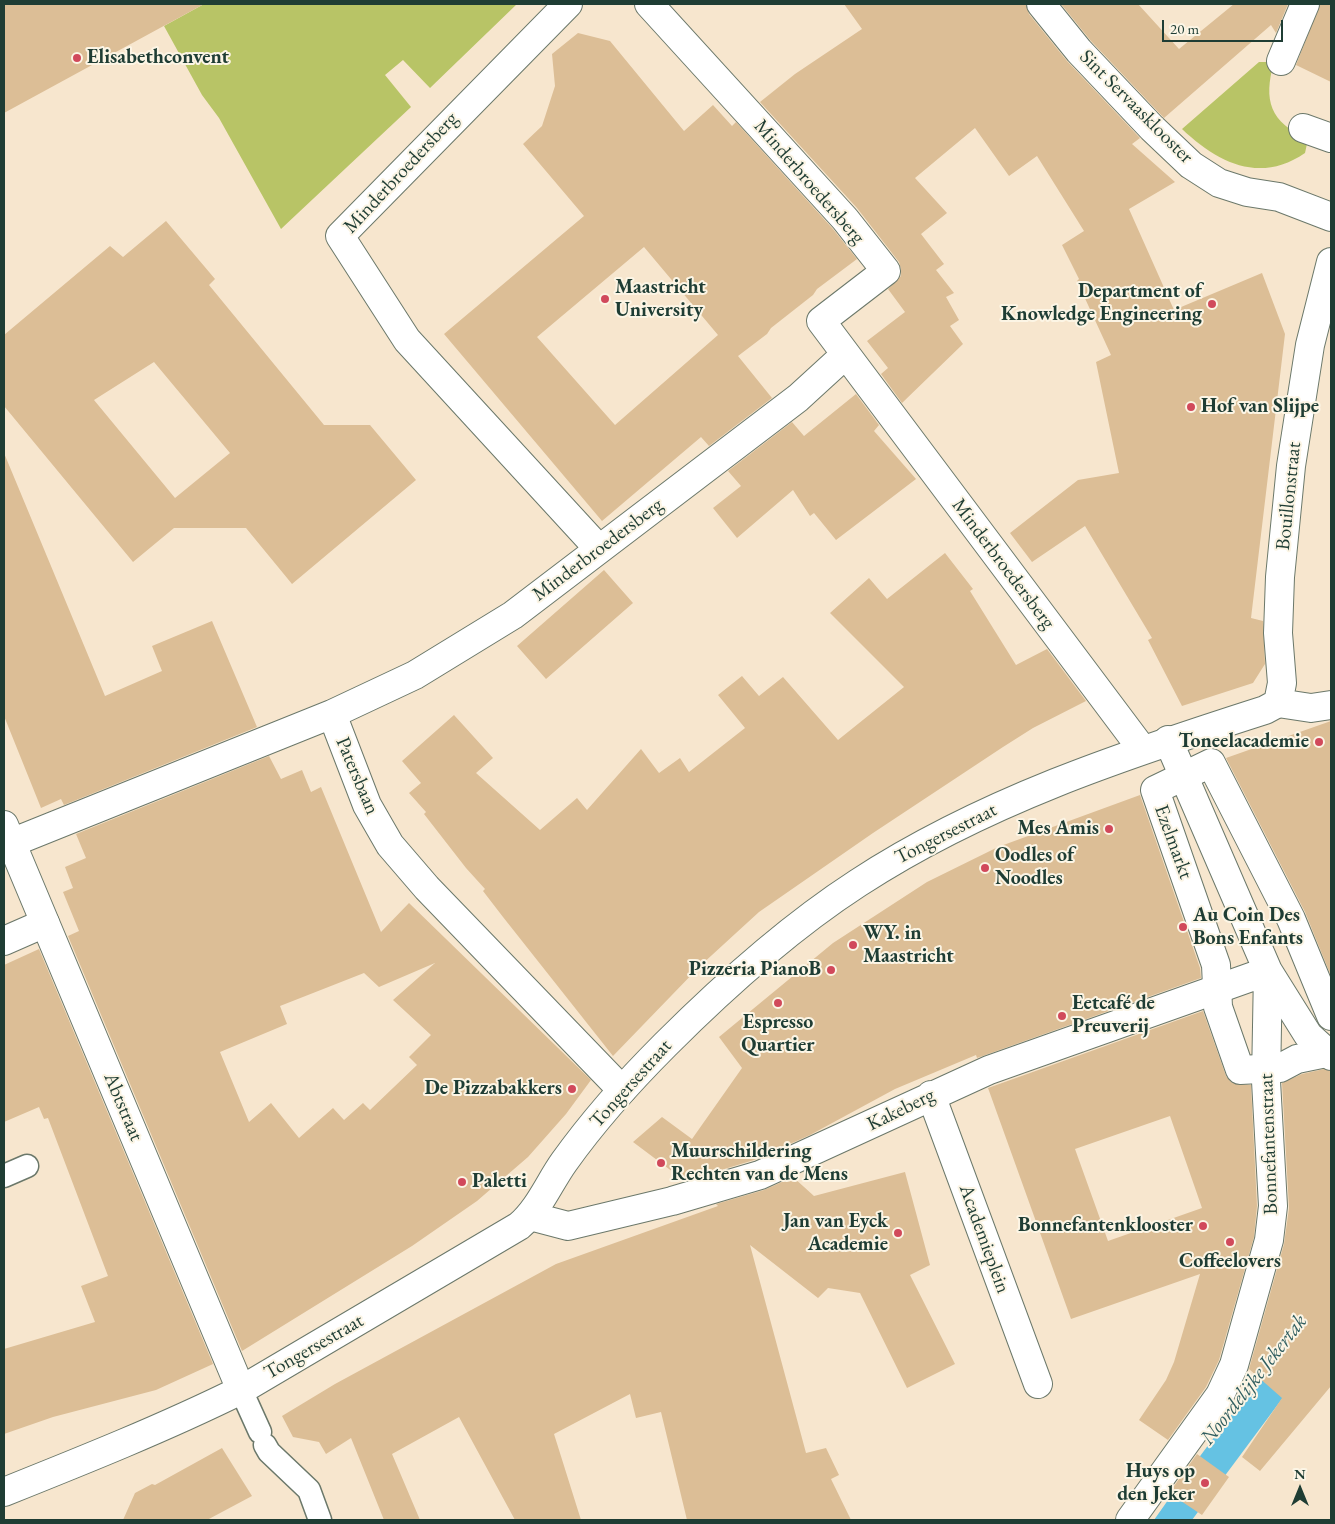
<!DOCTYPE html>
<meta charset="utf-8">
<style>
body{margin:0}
#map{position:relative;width:1335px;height:1524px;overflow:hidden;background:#f7e6ce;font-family:"EB Garamond",serif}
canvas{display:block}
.frame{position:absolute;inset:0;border:5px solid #1f3d34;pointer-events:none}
.north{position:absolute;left:1275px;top:1464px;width:50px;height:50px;-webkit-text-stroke:4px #fcf5e5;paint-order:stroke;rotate:0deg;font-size:14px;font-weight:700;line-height:20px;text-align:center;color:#1f3d34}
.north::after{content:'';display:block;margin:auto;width:18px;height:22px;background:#1f3d34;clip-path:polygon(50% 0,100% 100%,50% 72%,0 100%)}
.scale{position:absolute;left:1162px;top:20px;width:121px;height:22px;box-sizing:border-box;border:2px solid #1f3d34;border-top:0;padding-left:6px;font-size:15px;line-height:18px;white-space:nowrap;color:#1f3d34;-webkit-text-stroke:4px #fcf5e5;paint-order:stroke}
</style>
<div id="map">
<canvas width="1335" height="1524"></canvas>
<div class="frame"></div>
<div class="north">N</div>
<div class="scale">20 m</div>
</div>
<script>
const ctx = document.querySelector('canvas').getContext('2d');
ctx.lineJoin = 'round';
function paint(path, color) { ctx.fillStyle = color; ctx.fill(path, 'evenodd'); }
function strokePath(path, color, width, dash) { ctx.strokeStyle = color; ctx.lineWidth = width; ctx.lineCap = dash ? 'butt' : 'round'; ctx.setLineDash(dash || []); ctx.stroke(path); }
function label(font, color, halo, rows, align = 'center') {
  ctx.font = font + ' "EB Garamond",serif'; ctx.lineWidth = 4; ctx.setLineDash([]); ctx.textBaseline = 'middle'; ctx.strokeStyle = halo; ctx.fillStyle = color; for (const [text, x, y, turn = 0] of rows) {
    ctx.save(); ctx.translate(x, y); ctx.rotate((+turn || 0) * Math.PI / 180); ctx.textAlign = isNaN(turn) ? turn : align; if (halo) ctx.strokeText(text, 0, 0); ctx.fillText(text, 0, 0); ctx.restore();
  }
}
paint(new Path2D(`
 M204,4H517L430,88L403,60L385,75L411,107L281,229L219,118L202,95L164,26Z
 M1259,62H1274C1263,101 1270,122 1308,139L1305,153C1260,184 1218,163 1182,129Z`), '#b8c466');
paint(new Path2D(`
 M1331,1287V1333L1192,1520H1154C1188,1472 1222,1425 1259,1380C1284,1349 1312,1322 1331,1287Z`), '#65c2e3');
paint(new Path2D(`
 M4,4H204L4,113Z
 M844,4H1026L1029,14L1067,61L1140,138L1132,144L1175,182L1129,209L1174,310L1262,273L1285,334L1251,618L1263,621L1265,664L1253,683L1182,706L1148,640L1152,638L1085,526L1032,562L1010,533L1078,480L1119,473L1096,362L1111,355L1077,281L1079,279L1062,245L1084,231L1037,156L1009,176L975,128L915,178L947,213L921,234L944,264L936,270L954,293L946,297L959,320L950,326L963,344L902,403L881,374L888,368L867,341L905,312L888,289L901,276V269L899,262L857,208L760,102L795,74L862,29Z
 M1061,4H1138L1179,49L1234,4H1288L1276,33L1271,25L1164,118L1091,41Z
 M1320,4H1331V82L1296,65Z
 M578,33L610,41L684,131L713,105L732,126L736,122L833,229L857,259L817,289L813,295L771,328L767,334L738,356L772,398L709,446L701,437L602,521L444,334L584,216L523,144L542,126L555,86L552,54ZM644,247L718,335L615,425L537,337Z
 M166,221L215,279L209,285L324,425H370L416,480L292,584L246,528H174L133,562L4,406V335L110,246L123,257ZM154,362L230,453L175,498L94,400Z
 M856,394L879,425L874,431L916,479L836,540L814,513L810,516L793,490L737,538L713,508L741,486L728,471L792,422L804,436Z
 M4,453L105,696L162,671L152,646L212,621L257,727L64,805L61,799L41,808L4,716Z
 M945,553L973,589L970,591L1016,665L1047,649L1086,701L1033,728L1003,747L873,833L759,912L700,966L613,1056L503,917L483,891L485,889L466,868L424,814L426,812L409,793L421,783L402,761L454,715L493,758L476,773L540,830L577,798L587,810L641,749L659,773L680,758L689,772L745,728L718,695L742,676L759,696L783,677L838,740L904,687L830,613L869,578L887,599Z
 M604,570L633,603L546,679L517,646Z
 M1331,721V976L1305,912L1226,758Z
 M269,756L281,779L302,770L311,792L321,787L381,932L409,903L591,1080L566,1114L528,1157L477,1201L412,1246L242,1351L68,936L79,931L63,892L73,888L65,867L86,858L76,834ZM435,963L393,1000L431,1035L409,1057L417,1065L370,1110L363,1103L344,1120L333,1108L299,1138L271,1103L249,1122L220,1052L287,1024L280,1006L364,973L379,987Z
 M1140,795L1200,968L1201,978L977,1058L976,1055L895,1089L810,1135L754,1160L685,1181L633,1142L662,1117L692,1139L742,1068L719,1037L833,943L927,882L998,847Z
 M39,949L213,1364L156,1390L53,1417L4,1434V1349L95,1322L81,1286L108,1276L48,1118L44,1119L39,1107L4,1122V965Z
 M1203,1011L1226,1076L1232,1083L1251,1085L1257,1206L1254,1237L1219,1360L1206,1387L1168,1440L1139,1420L1166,1380L1174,1362L1200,1274L1071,1319L988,1088ZM1170,1116L1202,1208L1108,1241L1075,1149Z
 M1324,1069L1331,1071V1386L1260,1471L1242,1457L1282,1398L1249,1369L1284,1244L1289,1208L1282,1083L1302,1074Z
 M905,1172L930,1265L910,1275L955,1364L907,1388L860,1293L828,1288L818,1298L750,1245L806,1453L826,1448L839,1475L831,1479L851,1520H687L661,1412L636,1418L630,1394L554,1434L581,1520H515L459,1417L392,1454L420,1520H384L351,1438L326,1454L319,1442L293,1437L282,1416L335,1384L556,1264L718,1206L716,1204L764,1190L793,1177L814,1196Z
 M222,1448L252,1496L207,1520H123L135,1493L152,1484L155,1485Z
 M1197,1454L1229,1477L1202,1515L1169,1493Z`), '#dcbe96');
const service = new Path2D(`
 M4,1176L27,1166
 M241,1390L260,1432
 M265,1445L269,1452L309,1490L320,1520`);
const pedestrian = new Path2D(`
 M1281,61L1305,4
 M1303,128L1331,138
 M4,941L45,923
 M1331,1016L1291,919L1211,763L1155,790L1216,965L1218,1007L1240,1070L1280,1068L1297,1059L1331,1052`);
const minor = new Path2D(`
 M568,4L340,236L407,340L599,549
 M649,4L845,219L886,271L821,321L1142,749
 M1041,4L1079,51L1152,128L1191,165L1219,183L1247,192L1279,197L1331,217
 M1278,703L1311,708L1331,705
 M332,714L415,675L513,615L798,398L845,355
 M1168,740L1268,971L1308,1035L1331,1056
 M4,825L241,1390
 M11,843L332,714L367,805L390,845L427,888L622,1090
 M931,1095L1038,1384
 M530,1216L568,1226L672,1201L760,1175L989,1070L1268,971
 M1130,1520L1220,1395L1234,1365L1269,1240L1273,1206L1266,1081L1268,971`);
const tertiary = new Path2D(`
 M4,1492C84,1460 164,1428 241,1390L519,1226C539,1209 549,1183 564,1162C594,1120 629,1081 665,1045C724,986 787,929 858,883C982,802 1124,755 1265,710L1278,703L1282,683L1278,633L1280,577L1291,466L1310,345L1331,262`);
strokePath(service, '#6b786a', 25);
strokePath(pedestrian, '#6b786a', 30);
strokePath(minor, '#6b786a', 30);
strokePath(tertiary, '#6b786a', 30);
strokePath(service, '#fff', 22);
strokePath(pedestrian, '#fff', 28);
strokePath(minor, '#fff', 28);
strokePath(tertiary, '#fff', 28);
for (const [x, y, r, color] of [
 [77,58,5,"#d1495b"],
 [605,299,5,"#d1495b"],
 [1212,304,5,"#d1495b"],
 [1191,407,5,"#d1495b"],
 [1319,742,5,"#d1495b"],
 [1109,829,5,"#d1495b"],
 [985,868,5,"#d1495b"],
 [1183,927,5,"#d1495b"],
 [853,945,5,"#d1495b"],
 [831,970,5,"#d1495b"],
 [778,1003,5,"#d1495b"],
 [1062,1016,5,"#d1495b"],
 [572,1089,5,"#d1495b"],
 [661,1163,5,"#d1495b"],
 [462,1182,5,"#d1495b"],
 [1203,1226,5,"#d1495b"],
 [898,1233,5,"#d1495b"],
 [1230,1242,5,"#d1495b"],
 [1205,1483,5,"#d1495b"]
]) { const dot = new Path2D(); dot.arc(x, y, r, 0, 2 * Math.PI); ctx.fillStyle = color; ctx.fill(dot); strokePath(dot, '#fcf5e5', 2); }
label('bold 20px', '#1f3d34', '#fcf5e5', [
 ["Elisabethconvent",87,58],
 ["Maastricht",615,288],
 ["University",615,311],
 ["Department of",1202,292,"right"],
 ["Knowledge Engineering",1202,315,"right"],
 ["Hof van Slijpe",1201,407],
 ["Toneelacademie",1309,742,"right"],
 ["Mes Amis",1099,829,"right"],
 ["Oodles of",995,856],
 ["Noodles",995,879],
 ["Au Coin Des",1193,916],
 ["Bons Enfants",1193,939],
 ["WY. in",863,934],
 ["Maastricht",863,957],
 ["Pizzeria PianoB",821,970,"right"],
 ["Eetcafé de",1072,1004],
 ["Preuverij",1072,1027],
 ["Espresso",778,1023,"center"],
 ["Quartier",778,1046,"center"],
 ["De Pizzabakkers",562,1089,"right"],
 ["Muurschildering",671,1152],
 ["Rechten van de Mens",671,1175],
 ["Paletti",472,1182],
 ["Jan van Eyck",888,1222,"right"],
 ["Academie",888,1245,"right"],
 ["Bonnefantenklooster",1193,1226,"right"],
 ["Coffeelovers",1230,1262,"center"],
 ["Huys op",1195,1472,"right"],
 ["den Jeker",1195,1495,"right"]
], 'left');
label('20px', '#1f3d34', '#fcf5e5', [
 ["Sint Servaasklooster",1136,107,45],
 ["Minderbroedersberg",401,173,-47],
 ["Minderbroedersberg",809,182,49],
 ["Bouillonstraat",1289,496,-84],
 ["Minderbroedersberg",598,550,-37],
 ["Minderbroedersberg",1003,564,53],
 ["Patersbaan",357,776,67],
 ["Tongersestraat",946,834,-27],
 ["Ezelmarkt",1173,842,70],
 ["Tongersestraat",631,1084,-48],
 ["Abtstraat",123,1107,67],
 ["Kakeberg",901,1110,-26],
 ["Bonnefantenstraat",1269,1144,-92],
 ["Academieplein",984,1239,70],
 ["Tongersestraat",314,1347,-30]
]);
label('italic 21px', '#305e60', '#fcf5e5', [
 ["Noordelijke Jekertak",1254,1380,-52]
]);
</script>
